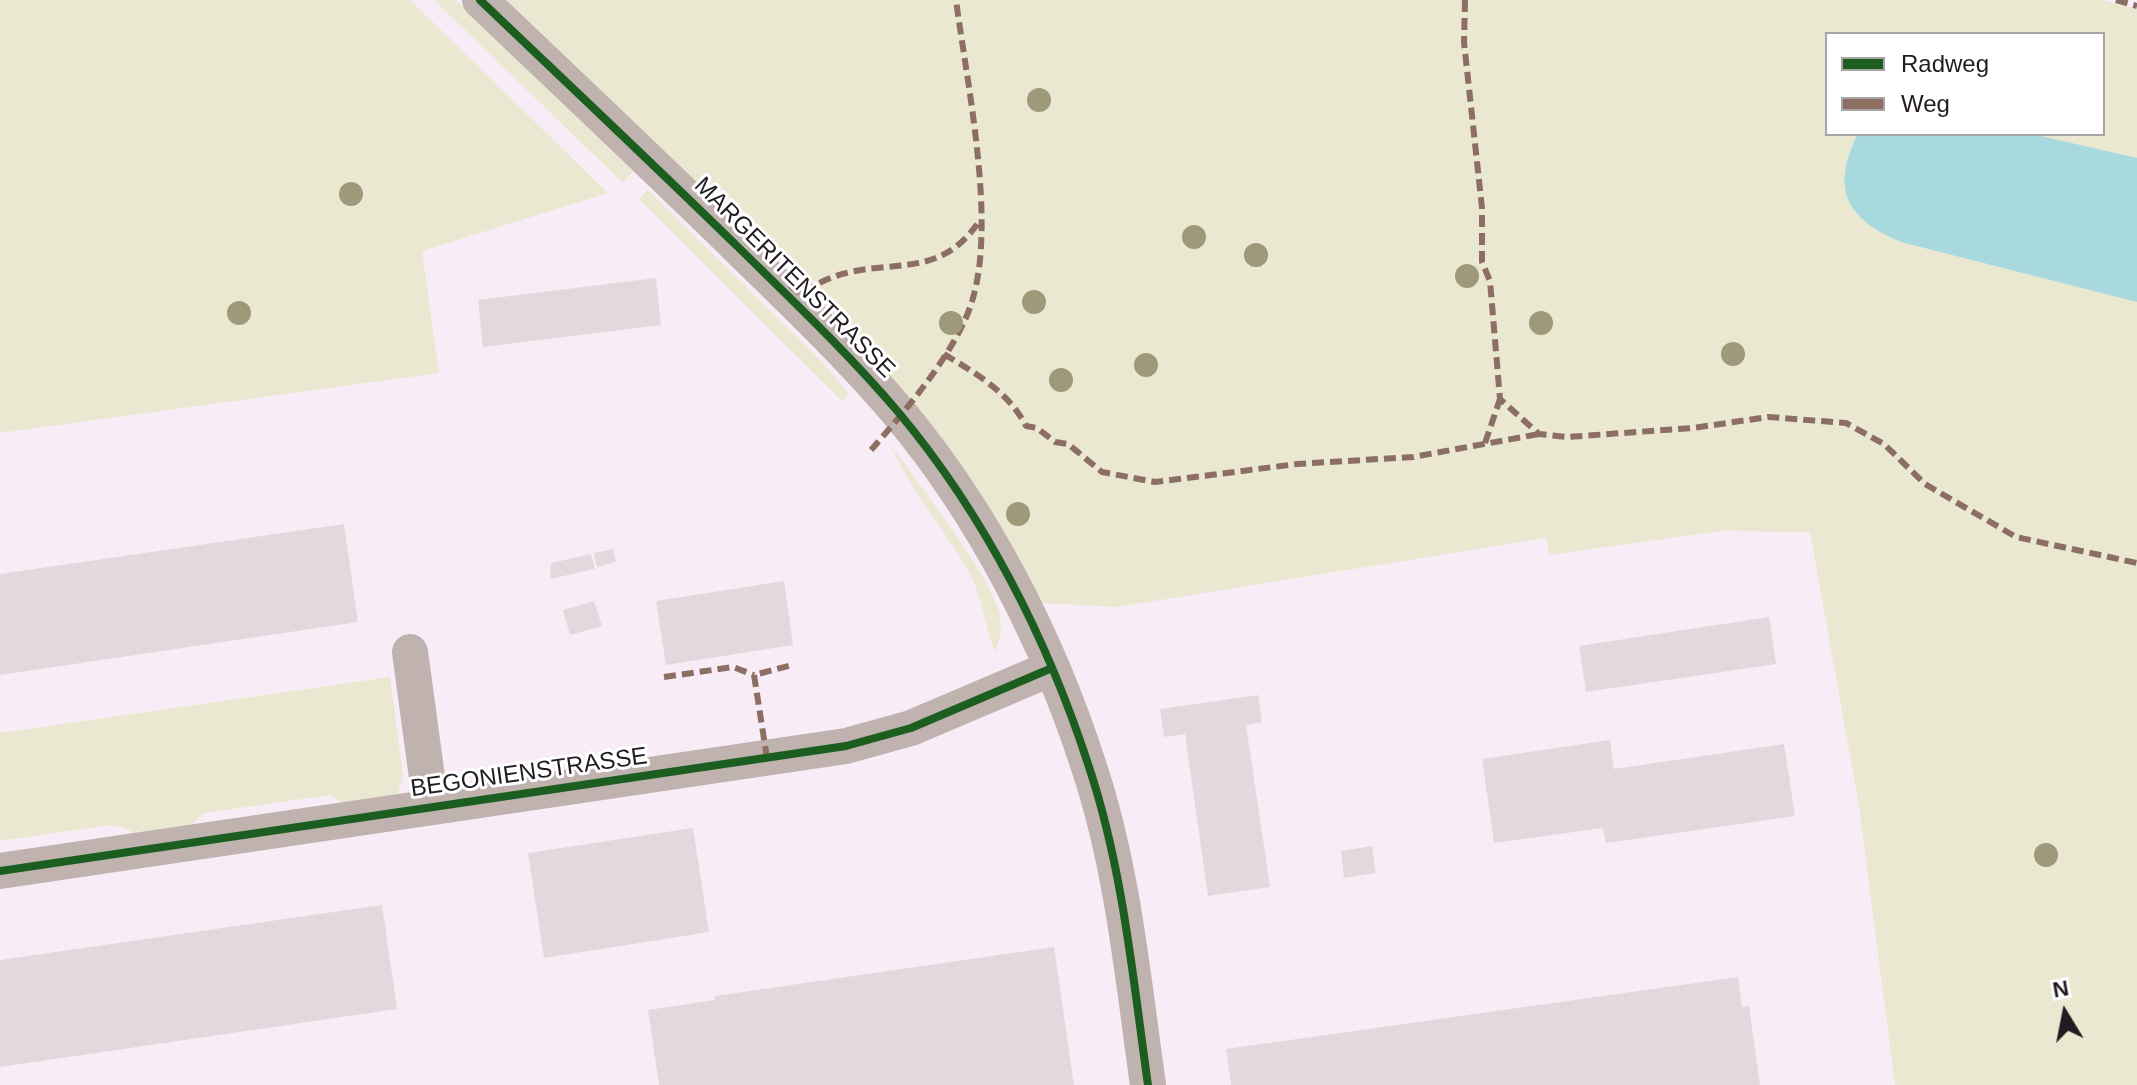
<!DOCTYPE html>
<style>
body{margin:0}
#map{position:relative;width:2137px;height:1085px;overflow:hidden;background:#f8edf7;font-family:Helvetica,sans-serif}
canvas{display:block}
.legend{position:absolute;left:1825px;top:32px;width:280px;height:104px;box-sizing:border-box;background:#fff;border:2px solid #a7a4a7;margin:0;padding:10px 14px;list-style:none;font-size:24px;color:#221c22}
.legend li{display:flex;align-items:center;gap:16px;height:40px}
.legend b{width:40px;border:2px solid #a7a4a7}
.north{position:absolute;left:2025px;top:973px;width:80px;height:80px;-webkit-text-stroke:6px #fff;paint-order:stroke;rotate:350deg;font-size:22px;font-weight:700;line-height:32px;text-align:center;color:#221c22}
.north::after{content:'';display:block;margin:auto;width:28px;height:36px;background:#221c22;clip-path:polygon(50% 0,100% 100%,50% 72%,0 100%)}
</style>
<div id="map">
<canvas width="2137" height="1085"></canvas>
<ul class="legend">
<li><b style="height:10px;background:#1b5e20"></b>Radweg</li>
<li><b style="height:10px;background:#8d6e63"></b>Weg</li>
</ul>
<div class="north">N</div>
</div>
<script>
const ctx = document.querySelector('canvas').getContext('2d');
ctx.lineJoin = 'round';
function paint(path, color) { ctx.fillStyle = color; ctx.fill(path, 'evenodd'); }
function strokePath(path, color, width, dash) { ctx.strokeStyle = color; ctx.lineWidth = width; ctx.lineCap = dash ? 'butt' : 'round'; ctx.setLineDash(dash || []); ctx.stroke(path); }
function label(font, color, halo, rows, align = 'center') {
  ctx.font = font + ' Helvetica,sans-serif'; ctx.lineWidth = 6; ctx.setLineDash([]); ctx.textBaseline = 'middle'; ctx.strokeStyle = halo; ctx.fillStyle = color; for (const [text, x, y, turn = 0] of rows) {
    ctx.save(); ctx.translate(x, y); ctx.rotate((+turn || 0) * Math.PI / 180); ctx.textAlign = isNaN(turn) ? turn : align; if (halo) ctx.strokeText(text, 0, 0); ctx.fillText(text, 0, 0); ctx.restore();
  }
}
paint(new Path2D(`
 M0,0H410L608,193L422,251L439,373L0,433Z
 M434,0H456L633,171L623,183Z
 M506,0H2102L2137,9V1085H1895L1859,806L1810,532L1721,531L1549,555L1546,538L1117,607L1042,603C987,487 904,386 813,296L820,288L716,183L704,191ZM1827,34H2103V134H1827Z
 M648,190L824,364L849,394L842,401L639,199Z
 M890,444C916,481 993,577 1000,616C1002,629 1000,640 995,652C984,625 983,597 968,570C942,526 912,493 890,444Z
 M390,677L403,775L397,798L346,805L330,795L204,813L186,829L140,836L125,828L110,825L0,841V733Z`), '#eae8d0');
paint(new Path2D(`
 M1858,134H2032L2137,158V302L1901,242C1846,219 1830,189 1858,134Z`), '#a8d9df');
paint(new Path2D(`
 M656,278L661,325L483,347L478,300Z
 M344,524L358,622L0,675V574Z
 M613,549L616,562L597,567L594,553Z
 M591,554L595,569L550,579L551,563Z
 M784,581L793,645L666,665L656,601Z
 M594,601L602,626L570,635L563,610Z
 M1769,617L1776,664L1586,692L1579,646Z
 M1258,695L1262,722L1246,725L1270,887L1208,896L1185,734L1164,737L1160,709Z
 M1610,740L1614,769L1784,744L1795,816L1606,843L1603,828L1494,843L1482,759Z
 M693,828L709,932L544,958L528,853Z
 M1372,846L1376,873L1344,878L1341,851Z
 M382,905L397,1009L0,1067V960Z
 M1054,947L1074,1085H659L648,1010L715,1000V996Z
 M1738,977L1742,1007L1749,1006L1760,1085H1231L1226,1049Z`), '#e5d8dc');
strokePath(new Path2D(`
 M480,0C566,82 653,164 738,247C793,301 849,354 899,413C985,516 1048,640 1089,767C1123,869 1133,979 1148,1085
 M410,652L431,807
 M0,871L846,746L911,728L1052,668`), '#c0b2af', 36);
strokePath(new Path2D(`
 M1465,0L1464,42L1482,208V262L1490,281L1500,399L1539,434L1567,437L1693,428L1768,417L1846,423L1884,444L1925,484L2016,537L2137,563
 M2116,0L2137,6
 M790,285L800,294C809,289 818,283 828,279C885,255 938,284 980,220
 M944,354C975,373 1009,392 1026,426L1037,428L1055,442L1068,444L1102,472L1155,482L1297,464L1413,457L1539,434
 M1485,443L1500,399
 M871,450C905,411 959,349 973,298C996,218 967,84 956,0
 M664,677L733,667L754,675
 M767,758L754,675L792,665`), '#8d6e63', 6, [12, 6]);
strokePath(new Path2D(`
 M480,0C566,82 653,164 738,247C793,301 849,354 899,413C985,516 1048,640 1089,767C1123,869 1133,979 1148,1085
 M0,871L846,746L911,728L1052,668`), '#1b5e20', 8);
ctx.fillStyle = '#9d997a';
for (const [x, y] of [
 [1039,100],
 [351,194],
 [1194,237],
 [1256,255],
 [1467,276],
 [1034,302],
 [239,313],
 [951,323],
 [1541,323],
 [1733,354],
 [1146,365],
 [1061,380],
 [1018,514],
 [2046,855]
]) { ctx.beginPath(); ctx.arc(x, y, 12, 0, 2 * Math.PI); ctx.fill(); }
label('24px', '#221c22', '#fff', [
 ["MARGERITENSTRASSE",794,278,45],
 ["BEGONIENSTRASSE",529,773,-8]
]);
</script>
